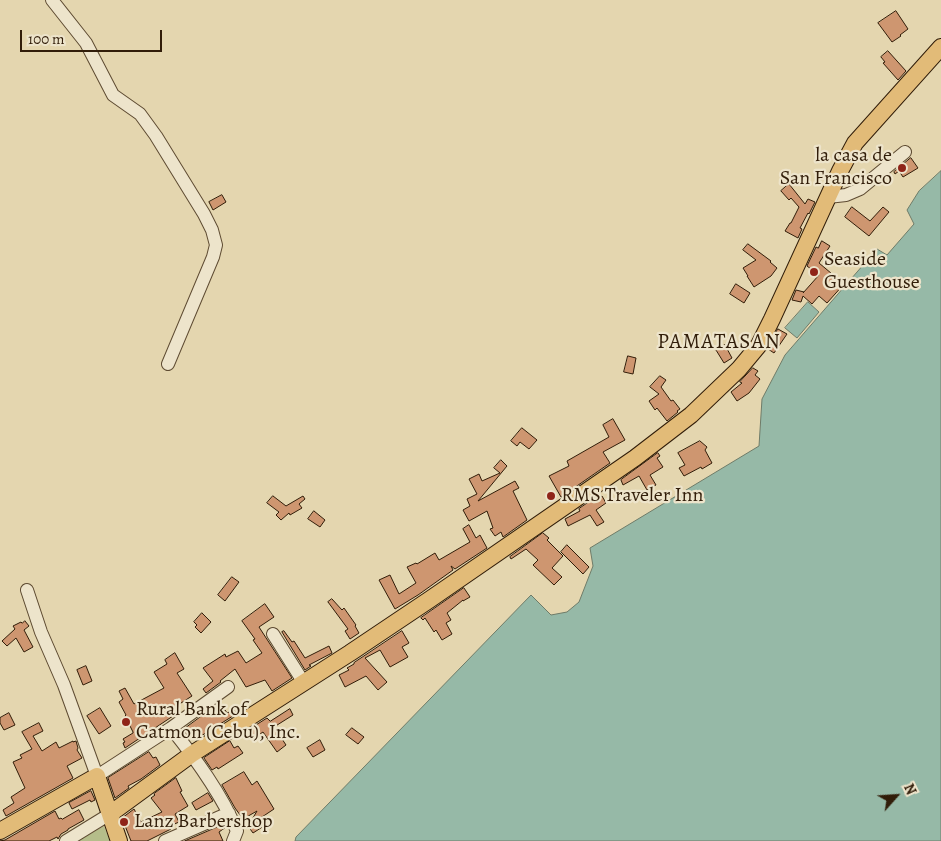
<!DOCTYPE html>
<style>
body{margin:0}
#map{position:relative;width:941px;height:841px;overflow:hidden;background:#e4d6af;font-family:Alegreya,serif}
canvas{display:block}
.north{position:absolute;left:871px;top:771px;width:50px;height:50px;-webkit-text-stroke:4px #ede4cb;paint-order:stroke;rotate:64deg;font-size:14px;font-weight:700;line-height:20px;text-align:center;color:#311d09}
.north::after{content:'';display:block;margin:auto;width:18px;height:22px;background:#311d09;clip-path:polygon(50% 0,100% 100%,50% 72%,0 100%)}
.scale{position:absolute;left:20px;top:30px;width:142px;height:22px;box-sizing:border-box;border:2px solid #311d09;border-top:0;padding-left:6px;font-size:15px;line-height:18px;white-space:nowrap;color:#311d09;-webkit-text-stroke:4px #ede4cb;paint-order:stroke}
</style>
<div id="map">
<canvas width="941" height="841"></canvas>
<div class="north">N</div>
<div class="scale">100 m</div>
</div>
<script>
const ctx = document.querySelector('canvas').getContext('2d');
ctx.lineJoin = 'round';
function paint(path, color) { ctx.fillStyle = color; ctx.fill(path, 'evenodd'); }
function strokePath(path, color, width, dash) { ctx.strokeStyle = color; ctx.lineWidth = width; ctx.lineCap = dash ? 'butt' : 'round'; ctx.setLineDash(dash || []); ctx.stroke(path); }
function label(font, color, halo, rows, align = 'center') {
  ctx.font = font + ' Alegreya,serif'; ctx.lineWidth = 4.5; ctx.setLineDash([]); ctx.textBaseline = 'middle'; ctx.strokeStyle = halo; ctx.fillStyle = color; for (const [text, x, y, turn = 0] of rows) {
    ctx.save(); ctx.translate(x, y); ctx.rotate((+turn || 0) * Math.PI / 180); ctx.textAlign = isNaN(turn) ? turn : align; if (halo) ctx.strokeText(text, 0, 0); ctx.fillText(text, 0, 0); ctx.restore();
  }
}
paint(new Path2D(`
 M104,826L110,841H78Z`), '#b5bd8a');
const water = new Path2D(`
 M941,171V841H295L296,837L531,595L551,615L567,612L579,602L593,566L590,548L759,446L762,399L785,355L877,249L887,255L914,224L907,210L919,191Z
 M808,302L819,312L797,338L785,328Z`);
paint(water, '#96b9a7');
strokePath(water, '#6e7b68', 1);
const building = new Path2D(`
 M896,11L908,29L900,35L901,36L892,42L878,23Z
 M888,51L906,71L898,80L883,63L885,62L881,57Z
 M911,158L918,168L903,177L899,171L895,174L894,172Z
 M789,184L805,204L808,199L815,202L809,214L808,213L800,228L802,229L798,238L785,231L790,223H791L799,207L791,198L789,200L781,191Z
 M222,195L226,202L213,210L209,202Z
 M852,207L870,221L883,207L889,212L869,236L845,217Z
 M822,241L830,246L819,263L844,284L827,303L819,296L812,304L803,296L801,302L792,300L796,290L804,292L803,293L819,275L807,266L816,247L818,248Z
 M748,244L771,261L770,262L777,268L771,276L754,287L747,276H748L743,268L756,260L743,250Z
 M736,284L750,293L744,303L730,294Z
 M778,329L787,334L774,353L768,349Z
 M725,345L732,358L724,363L716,350Z
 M628,356L636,358L633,374L624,372Z
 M753,368L758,371L755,375L760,379L749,393L737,401L731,392L742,383L740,382Z
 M660,376L666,380L661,387L671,401L673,400L680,409L677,411L678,412L667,421L657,408L655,410L649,401L659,394L650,387Z
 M613,419L625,440L603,452L610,463L561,497L549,476L569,466L567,461L609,437L603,425Z
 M522,428L537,440L529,449L520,442L517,446L511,441Z
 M700,441L707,447L705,450L712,463L702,469L701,467L684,476L679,468L685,465L678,453Z
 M658,453L660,456L657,458L663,467L650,475L656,485L647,490L639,476L623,485L621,480Z
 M501,460L507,466L478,501L515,481L519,488L513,491L527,520L503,537L501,532L495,536L490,529L493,528L487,511L469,521L463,510L470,506L467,499L477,494L469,479L479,474L482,481L500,473L494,468Z
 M273,496L286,506L303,496L305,499L299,504L302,508L290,515L289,513L281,520L276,515L279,512L267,503Z
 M598,496L599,498L602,496L606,503L596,510L604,522L597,526L590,515L568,526L565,519L580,511L579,509Z
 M314,511L325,520L320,527L308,519Z
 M469,525L476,538L480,535L487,548L455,569L451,566L453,570L418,595L395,609L379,580L390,575L399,594L416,583L407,567L416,563L417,564L435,553L439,560L470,542L463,529Z
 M543,533L549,538L547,540L563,556L552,568L562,577L554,585L533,565L538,560L526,549L511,559L510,557Z
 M567,545L589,567L583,574L561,552Z
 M232,577L239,582L225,601L218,595Z
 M464,588L470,597L463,601V600L447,613L451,620L446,623L452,634L442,640L436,630L434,632L425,618L423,620L421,618Z
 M332,599L342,610L344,608L356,625L355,626L359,633L350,639L345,631L348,629L328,602Z
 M265,604L274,617L259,627L292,678L272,691L265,680L246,687L235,669L220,681L221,682L206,693L203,689L213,681L203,668L225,654L226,657L238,651L246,663L262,653L253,640L255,639L242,621Z
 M202,613L211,622L201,633L195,627L197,625L194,622Z
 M25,621L29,626L24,630L33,647L24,652L16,638L7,646L2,641L15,629L13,626L21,622L22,623Z
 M284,631L292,642L294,641L305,658L329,646L332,653L309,665L311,666L305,670L282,632Z
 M402,631L409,643L402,647L408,657L390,667L380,650L365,658L387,682L378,690L366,676L345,687L339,675L349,670L347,668L354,664V663Z
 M175,653L184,669L177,673L192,696L170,710L173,716L125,748L123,743L125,742L123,739L133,733V732L125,716L126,715L119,702L123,699L119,691L125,688L134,704L164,688L154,672L167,664L165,660Z
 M86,666L92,681L83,685L77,670Z
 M100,708L111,726L99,734L87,716Z
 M213,708L217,715L225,710L227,713L234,710L236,714L201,736L198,731L188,736L183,730Z
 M290,709L293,715L274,727L286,745L277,752L263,732L254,738L248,730L267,718L270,721Z
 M9,713L15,725L4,730L0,723V718Z
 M39,723L43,731L33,736L42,751L56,742L59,748L73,741V742L76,741L78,748L77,750L82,758L67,766L73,778L6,816L3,810L14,803L11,797L25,788L13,762L22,758L20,755L32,749L22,732Z
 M352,728L364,737L358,744L346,735Z
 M320,740L325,750L313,757L307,748Z
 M230,741L234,748L238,746L243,753L218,769L217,767L212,770L204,758Z
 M149,752L153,758L156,757L160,765L141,779L128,786L129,788L115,798L108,778Z
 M244,772L252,785L257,781L274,809L259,819L264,826L253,833L248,826L247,828L257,811L243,819L235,808L222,785Z
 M176,778L182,791L180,792L188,806L175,814L179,822L170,826L171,829L147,841H131L122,818L134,809L141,822L162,812L151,798L155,795L154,794Z
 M91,791L95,800L91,802L90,800L72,809L69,803Z
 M208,793L213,801L196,810L192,803Z
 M79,810L84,820L68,829V830L61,834L58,839L57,837L49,841H0L5,840L55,811L59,819L61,818L62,819Z
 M225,824L226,827L219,832L223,841H185Z`);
paint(building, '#ce9670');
strokePath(building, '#311d09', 1);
const minor = new Path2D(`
 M52,0L86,43L113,95L140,114L156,136L204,214L212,230L216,245L213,257L168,364
 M828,197L846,195L860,189L905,152
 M27,590L41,632L64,685L97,776L171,728C196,759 221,793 237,831L233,841
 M273,634L304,683
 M171,728L228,687
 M66,841L110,814
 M165,841L229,813`);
const major = new Path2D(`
 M110,814L192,754L350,653L429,600L635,458L691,415L739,369L759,345L772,319L840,171L855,143L941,47
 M0,831L97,776L119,841`);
strokePath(minor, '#5e4b32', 14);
strokePath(major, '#311d09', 18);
strokePath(minor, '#ede4cb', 12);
strokePath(major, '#e2bb78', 16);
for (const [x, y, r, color] of [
 [902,168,5,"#8f2418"],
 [814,272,5,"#8f2418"],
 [551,496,5,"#8f2418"],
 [126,722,5,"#8f2418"],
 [124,822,5,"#8f2418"]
]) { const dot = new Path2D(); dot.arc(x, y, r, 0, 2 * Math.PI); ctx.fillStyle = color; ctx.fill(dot); strokePath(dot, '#ede4cb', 2); }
label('20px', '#311d09', '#ede4cb', [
 ["la casa de",892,156,"right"],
 ["San Francisco",892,179,"right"],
 ["Seaside",824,260],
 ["Guesthouse",824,283],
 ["RMS Traveler Inn",561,496],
 ["Rural Bank of",136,710],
 ["Catmon (Cebu), Inc.",136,733],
 ["Lanz Barbershop",134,822]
], 'left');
ctx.letterSpacing = '1px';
label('21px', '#311d09', '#ede4cb', [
 ["PAMATASAN",719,343]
]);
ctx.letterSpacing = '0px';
</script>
